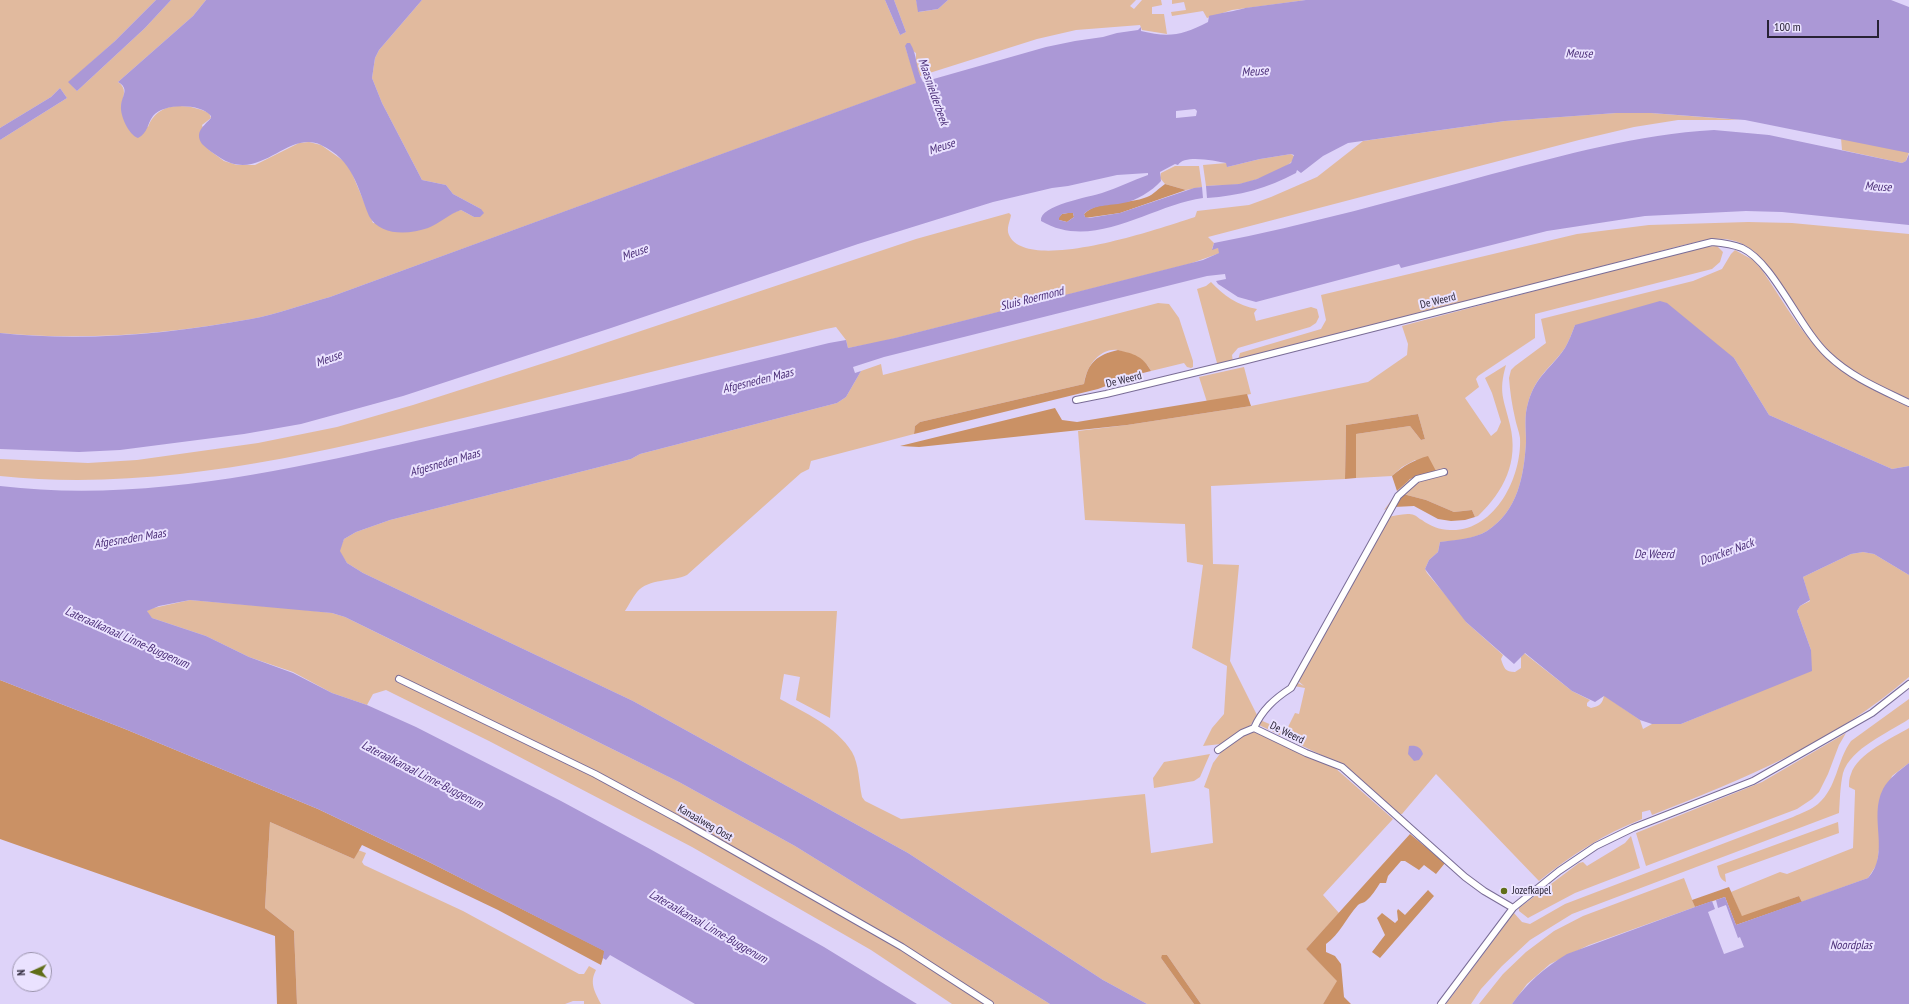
<!DOCTYPE html>
<style>
body{margin:0}
#map{position:relative;width:1909px;height:1004px;overflow:hidden;background:#ded3f9;font-family:"PT Sans Narrow",sans-serif}
canvas{display:block}
.north{position:absolute;left:12px;top:952px;width:40px;height:40px;box-sizing:border-box;background:#eae2ff;border:1px solid #9c95ae;border-radius:50%;rotate:267deg;font-size:11px;font-weight:700;line-height:16px;text-align:center;color:#282234}
.north::after{content:'';display:block;margin:auto;width:14px;height:18px;background:#606e18;clip-path:polygon(50% 0,100% 100%,50% 72%,0 100%)}
.scale{position:absolute;left:1767px;top:20px;width:112px;height:18px;box-sizing:border-box;border:2px solid #282234;border-top:0;padding-left:5px;font-size:12px;line-height:14px;white-space:nowrap;color:#282234;-webkit-text-stroke:3px #eae2ff;paint-order:stroke}
</style>
<div id="map">
<canvas width="1909" height="1004"></canvas>
<div class="north">N</div>
<div class="scale">100 m</div>
</div>
<script>
const ctx = document.querySelector('canvas').getContext('2d');
ctx.lineJoin = 'round';
function paint(path, color) { ctx.fillStyle = color; ctx.fill(path, 'evenodd'); }
function strokePath(path, color, width, dash) { ctx.strokeStyle = color; ctx.lineWidth = width; ctx.lineCap = dash ? 'butt' : 'round'; ctx.setLineDash(dash || []); ctx.stroke(path); }
function label(font, color, halo, rows, align = 'center') {
  ctx.font = font + ' "PT Sans Narrow",sans-serif'; ctx.lineWidth = 4; ctx.setLineDash([]); ctx.textBaseline = 'middle'; ctx.strokeStyle = halo; ctx.fillStyle = color; for (const [text, x, y, turn = 0] of rows) {
    ctx.save(); ctx.translate(x, y); ctx.rotate((+turn || 0) * Math.PI / 180); ctx.textAlign = isNaN(turn) ? turn : align; if (halo) ctx.strokeText(text, 0, 0); ctx.fillText(text, 0, 0); ctx.restore();
  }
}
paint(new Path2D(`
 M0,0H156L115,41L69,82L77,91L145,28L171,0H206L193,16L118,82C127,88 124,96 121,106L148,127C158,101 187,103 209,113L211,118L202,125L209,150L224,161L237,165H255L299,143L309,142L321,145L348,164L373,223L429,227L451,213L461,210L474,217L481,209L453,194L446,185L422,180L382,103L372,78L375,58L379,50L422,0H885L900,35L906,32L894,0H916L919,12L938,9L948,0H1136L1130,6L1134,9L1142,0H1161L1162,5L1152,7V14H1164L1167,34L1142,30L1140,25L1076,30L1037,39L920,76L916,65V53L905,46L917,83L330,297C304,304 278,314 251,319C168,334 84,341 0,333V140L67,98L60,88L51,97L0,128Z
 M1172,0H1306L1232,10L1207,18L1203,11L1172,16L1171,12L1186,10L1184,2L1172,4Z
 M1616,113H1651L1741,120H1678L1634,127L1579,140L1208,237L1214,243L1212,249L1218,248L1220,253L1189,264L880,342L848,348L846,340L836,327L826,329C712,357 598,385 484,413C326,451 164,493 0,476V459L88,463L137,460L258,443L337,427L413,405L569,355L916,239L1009,213L1011,215C1010,222 1006,228 1009,235C1027,275 1164,227 1195,217L1197,211L1249,205L1271,197L1317,177L1363,141L1505,121Z
 M1841,138L1909,152L1906,161L1902,163L1842,150Z
 M1291,154L1295,157C1290,169 1254,181 1240,184C1229,186 1217,185 1206,186L1203,165L1227,163V167L1260,159Z
 M1175,166H1199L1202,187L1186,190L1165,184L1160,178L1161,173Z
 M1748,222L1792,223L1909,234V399C1882,386 1852,374 1831,353C1816,338 1805,321 1793,304C1777,280 1762,247 1731,240C1714,236 1696,242 1680,246L1238,360L1240,353L1321,329L1326,320L1321,295L1577,234L1649,225Z
 M1717,246L1723,252L1720,262L1712,269L1535,314V338L1478,376L1476,379L1479,387L1465,398L1491,436L1497,431L1501,422L1492,393L1485,378L1506,365C1498,393 1504,399 1510,425C1519,462 1504,491 1478,516L1475,517L1472,510L1454,512L1426,500L1403,494L1389,508L1384,510L1406,481L1436,471L1415,460L1402,467L1392,476L1356,478V434L1410,426L1421,440L1425,439L1418,414L1346,425L1345,479L1211,486L1213,564L1239,565L1230,661L1257,715L1250,726L1221,744L1203,746L1212,728L1224,714L1227,666L1192,648L1203,565L1187,562L1185,524L1085,520L1078,431L1127,425L1251,406L1368,382L1407,355L1408,344L1402,326L1647,261L1703,247Z
 M1735,250L1753,260L1762,270C1785,304 1805,341 1837,367C1858,384 1885,395 1909,407V466L1892,469L1769,415L1734,358L1575,325C1572,333 1569,341 1565,348C1550,369 1536,375 1528,403C1524,416 1526,429 1526,442C1524,476 1518,511 1487,531C1474,539 1455,541 1440,542L1438,552L1429,560L1425,569L1427,573L1464,617L1466,622L1503,655L1501,659C1504,668 1505,672 1515,672L1521,668V657L1524,653L1572,691L1590,700L1587,703V706L1591,708C1599,706 1603,704 1604,695L1640,720L1643,729L1652,724H1681L1742,699L1811,650L1797,611L1800,606L1810,601L1803,577L1851,554L1863,552L1874,554L1909,575V677C1835,742 1743,779 1652,815L1650,810L1642,812V819C1604,834 1571,855 1539,881L1436,774L1402,814H1399L1344,766L1259,725L1260,720L1286,731L1295,713L1299,714L1305,688L1294,686L1296,682L1304,686L1298,681L1387,517C1395,516 1407,512 1414,515C1417,516 1419,519 1422,520C1430,526 1440,530 1450,530C1495,532 1522,477 1520,438C1519,431 1516,424 1515,418C1512,405 1510,392 1509,378L1511,370L1515,366L1546,343L1541,319L1693,281L1722,269L1731,254Z
 M1211,282C1223,295 1238,306 1257,309L1254,313L1256,321L1311,307L1317,309L1319,317L1316,323L1310,327L1238,348L1232,355L1233,362L1218,364L1217,363L1197,289L1206,286Z
 M1158,303L1169,304L1179,318L1193,361V367L1191,368L1187,367L1184,363L1151,371C1145,360 1142,360 1130,355C1127,354 1122,351 1118,350C1099,348 1086,367 1084,384L920,422L915,426L914,434L811,461L809,469L801,473L687,575C672,582 649,578 637,592C632,598 629,605 625,611H837L830,718L796,700L800,677L784,674L780,699C805,713 836,726 852,752C859,764 859,783 862,797L865,801L901,819L1145,794L1151,853L1213,843L1209,789L1204,787L1213,763L1222,751L1232,741L1251,732H1257L1334,767L1393,819L1323,895L1339,913L1306,949L1338,981L1323,1004H1201L1167,955H1163L1161,958L1194,1004H1147L1103,980L908,853L633,701L363,573L347,563L339,551L344,539L356,532L390,520L631,459L640,454L837,403L846,397L861,371L881,364L883,375Z
 M1244,367L1251,394L1207,402L1199,377Z
 M190,600L297,609L332,613L345,617L679,782L795,846L1050,1004H995L927,960L847,911L649,800L429,690L398,677L395,681L586,773L654,808L913,957L985,1004H952L871,950L692,847L489,741L386,690L373,694L367,705L332,693L293,672L249,657L206,636L152,618L148,614L147,611L149,609Z
 M1909,699V719C1888,733 1851,748 1843,773C1840,786 1840,800 1839,813L1572,914L1530,940L1502,966L1481,989L1471,1004H1446L1514,913L1522,922L1530,924L1565,904L1793,817C1801,813 1811,810 1818,804C1837,788 1837,760 1851,741Z
 M1909,728V763L1892,776L1879,808V849L1877,864L1868,878L1802,902L1799,896L1742,917L1731,892L1780,872L1787,874L1853,848L1855,793V790L1849,787C1849,783 1849,778 1851,774C1857,754 1892,738 1909,728Z
 M1846,733L1839,745L1828,774L1819,792L1812,799L1797,809L1646,866L1636,833L1762,782Z
 M1210,754L1200,777L1194,781L1154,788L1153,778L1164,762Z
 M270,822L354,859L358,850L366,853L362,862L364,865L463,911L579,974H584L589,966L596,970C589,983 595,992 601,1004H584V1001H573L565,1004H297L294,931L265,908Z
 M1838,822L1839,833L1725,874L1726,882C1719,879 1719,873 1717,866Z
 M1631,836L1640,868L1575,893L1528,918L1519,911V908L1579,863L1583,862L1587,866L1625,843Z
 M1684,878L1695,907L1589,945L1550,964L1527,984L1512,1004H1479L1503,974L1526,952L1554,931L1583,916Z`), '#e1ba9e');
paint(new Path2D(`
 M1165,184L1186,190L1120,213L1085,218L1084,214C1099,199 1128,205 1147,197C1153,195 1159,188 1165,184Z
 M1068,213H1073L1074,217L1067,222L1059,220L1058,218L1062,214Z
 M1118,350C1134,354 1143,356 1151,371L1135,375L1098,389L914,434L915,426L920,422L1084,384C1088,362 1097,355 1118,350Z
 M1247,394L1251,406L1127,425L919,447L900,446L1055,408L1062,420L1077,422Z
 M1418,414L1425,439L1421,440L1410,426L1356,434V478L1345,479L1346,425Z
 M1428,456L1436,471L1410,479L1397,491L1392,476C1403,466 1414,460 1428,456Z
 M1403,494L1426,500L1454,512L1472,510L1475,517L1465,520L1451,521L1438,519L1414,506L1394,507Z
 M0,680L125,729L318,809L425,860L605,951L601,965L498,910L362,845L354,859L270,822L265,908L294,931L297,1004H277L275,936L0,839Z
 M1410,834L1445,863L1436,874L1424,865L1419,870L1405,861H1401L1388,876L1386,883H1380C1376,889 1372,896 1366,901C1364,903 1360,903 1358,905C1346,918 1340,934 1326,944V952L1335,956L1341,964L1344,997L1351,1004H1323L1337,981L1306,949Z
 M1729,887L1742,916L1799,896L1802,902L1736,925L1725,897L1695,907L1692,900Z
 M1428,890L1434,896L1380,958L1372,952L1385,935L1377,918L1382,913L1395,923L1398,920L1397,911L1398,909L1405,915Z
 M1162,955H1167L1201,1004H1194L1161,958Z`), '#ca9165');
paint(new Path2D(`
 M156,0H171L145,28L77,91L68,82L115,41Z
 M206,0H422L379,50L375,58L372,78L382,103L422,180L446,185L453,194L481,209L484,213L480,217H474L461,210C449,214 440,223 428,228C408,235 380,236 369,216C357,186 353,160 321,145C287,129 260,185 219,157C213,153 207,149 202,144C194,132 204,126 211,118V116C201,103 163,103 153,116C147,124 148,133 138,138C129,135 120,116 121,106C122,95 130,89 118,82L193,16Z
 M885,0H894L906,32L900,35Z
 M916,0H948L938,9L918,12Z
 M1306,0H1891L1909,7V153L1745,120L1651,113H1616L1505,121L1348,143L1323,156L1301,173L1297,170L1296,173C1268,188 1239,196 1207,198L1206,186L1239,184L1257,179L1291,163L1294,155L1291,154L1260,159L1227,167L1226,163C1216,161 1184,154 1178,165L1175,164L1160,172L1161,181C1152,191 1136,201 1123,203C1110,206 1094,204 1084,214L1085,217L1089,218L1120,213L1194,188L1202,187L1203,198C1151,205 1094,252 1041,221C1039,205 1090,197 1102,193C1118,188 1133,180 1148,175V173L1117,175L1068,186L1052,188L993,202L858,244L611,328L403,396L301,424L244,434L120,450L79,452L0,449V333C84,342 169,334 251,319C278,314 304,304 330,297L916,83L905,46L907,43H910C918,56 915,68 923,82L1046,47L1075,41L1103,37L1117,33L1138,30L1141,27V31C1169,38 1183,35 1208,22L1209,16C1215,14 1241,10 1245,8ZM1195,109L1197,111L1196,116L1176,118V111ZM1068,213H1073L1074,217L1067,222L1059,220V218L1062,214Z
 M60,88L67,98L0,140V128L51,97Z
 M1714,130L1769,135L1902,163L1906,161L1909,154V225L1782,212L1746,211L1645,216L1547,231L1401,268L1399,264L1256,302L1238,297L1218,284L1216,281L1226,279L1225,274L1207,276L884,357L853,367L855,373L861,371L846,397L837,403L640,454L631,459L390,520L356,532L344,539L340,551L347,563L363,573L633,701L908,853L1103,980L1147,1004H1050L795,846L679,782L396,642L345,617L332,613L190,600L159,606L147,611L152,618L206,636L249,657L293,673L332,693L367,705L416,727L561,801L650,849L824,947L917,1004H695L610,955L606,960L603,958L604,951L425,860L318,809L125,729L0,680V486C141,503 283,471 420,440C557,410 693,376 829,343L846,340L848,348L895,338L1203,260L1219,253L1218,248L1212,250L1214,243C1307,225 1400,199 1492,174C1565,155 1638,134 1714,130Z
 M1660,301L1667,303L1734,358L1769,415L1892,469L1909,466V575L1874,554L1863,552L1851,554L1803,577L1810,600L1800,606L1797,611L1811,650L1812,671L1681,724H1652L1640,720L1604,696L1595,702L1572,691L1525,653L1514,664L1466,622L1425,569L1429,560L1438,552L1440,542C1455,540 1474,539 1487,531C1518,511 1524,476 1526,442C1526,429 1524,416 1528,403C1536,375 1551,369 1565,348C1569,341 1572,333 1575,325Z
 M1409,746C1416,745 1421,747 1423,754L1419,760L1414,761L1408,754Z
 M1909,763V1004H1512C1528,982 1544,968 1567,954L1695,907L1712,901L1715,909L1708,912L1724,954L1744,947L1740,937L1738,938L1726,905L1718,908L1716,900L1725,897L1736,925L1868,878C1891,853 1868,818 1883,789C1889,778 1899,771 1909,763Z`), '#ab98d6');
const minor = new Path2D(`
 M1076,400L1106,394L1243,361L1712,242C1723,243 1732,244 1742,248C1774,263 1799,328 1828,355C1851,377 1880,389 1909,403
 M399,679L595,774L678,819L902,947L990,1004
 M1254,728C1262,710 1274,699 1291,688L1398,496L1417,479L1444,472
 M1254,728L1306,753L1342,767L1465,877L1484,891L1513,908
 M1218,750L1242,733L1254,728
 M1441,1004L1513,908L1559,871L1596,846L1633,828L1753,781L1872,713L1909,684`);
strokePath(minor, '#7a6d97', 8);
strokePath(minor, '#fff', 6);
for (const [x, y, r, color] of [
 [1504,891,4,"#606e18"]
]) { const dot = new Path2D(); dot.arc(x, y, r, 0, 2 * Math.PI); ctx.fillStyle = color; ctx.fill(dot); strokePath(dot, '#eae2ff', 1.5); }
label('11px', '#282234', '#eae2ff', [
 ["De Weerd",1438,301,-14],
 ["De Weerd",1124,380,-14],
 ["De Weerd",1287,733,26],
 ["Kanaalweg Oost",705,823,30]
]);
label('11px', '#282234', '#eae2ff', [
 ["Jozefkapel",1512,891]
], 'left');
label('italic 12px', '#4b2e78', '#eae2ff', [
 ["Meuse",1579,54,1],
 ["Meuse",1255,72,-4],
 ["Maasnielderbeek",933,92,71],
 ["Meuse",942,147,-18],
 ["Meuse",1878,187,3],
 ["Meuse",635,253,-19],
 ["Sluis Roermond",1032,299,-14],
 ["Meuse",329,359,-19],
 ["Afgesneden Maas",758,381,-14],
 ["Afgesneden Maas",445,463,-16],
 ["Afgesneden Maas",130,539,-9],
 ["Doncker Nack",1727,552,-20],
 ["De Weerd",1654,555],
 ["Lateraalkanaal Linne-Buggenum",127,638,24],
 ["Lateraalkanaal Linne-Buggenum",422,775,27],
 ["Lateraalkanaal Linne-Buggenum",708,927,30],
 ["Noordplas",1851,946]
]);
</script>
